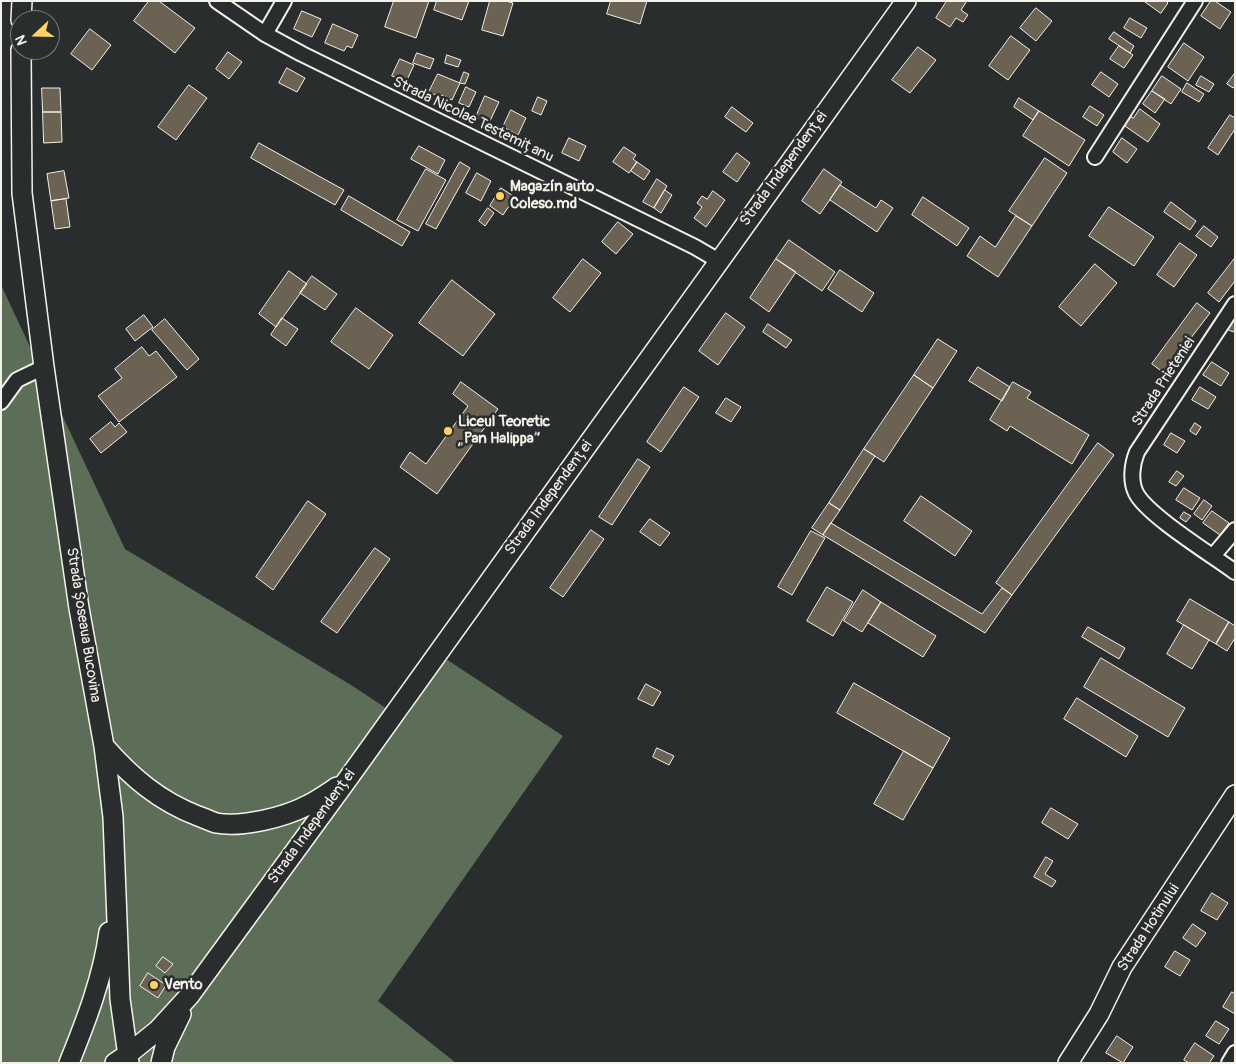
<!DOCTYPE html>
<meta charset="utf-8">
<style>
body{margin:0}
#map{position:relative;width:1236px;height:1064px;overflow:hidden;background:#2a2d2e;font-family:Pangolin,sans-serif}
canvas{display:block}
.frame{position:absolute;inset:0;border:2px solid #f4f1e8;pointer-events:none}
.north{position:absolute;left:10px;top:10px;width:50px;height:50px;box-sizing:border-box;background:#2a2d2e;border:1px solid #7b7b78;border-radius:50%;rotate:249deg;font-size:14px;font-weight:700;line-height:20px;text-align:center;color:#f4f1e8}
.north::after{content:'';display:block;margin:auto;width:18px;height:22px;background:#ffd166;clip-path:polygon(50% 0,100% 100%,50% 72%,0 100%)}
</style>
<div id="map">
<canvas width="1236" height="1064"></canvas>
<div class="frame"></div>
<div class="north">N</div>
</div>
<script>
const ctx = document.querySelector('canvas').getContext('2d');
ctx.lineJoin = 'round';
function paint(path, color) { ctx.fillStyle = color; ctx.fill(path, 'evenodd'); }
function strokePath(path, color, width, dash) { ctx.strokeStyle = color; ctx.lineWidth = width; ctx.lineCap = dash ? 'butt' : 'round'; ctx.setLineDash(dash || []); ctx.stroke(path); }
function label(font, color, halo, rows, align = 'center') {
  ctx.font = font + ' Pangolin,sans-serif'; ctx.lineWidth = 5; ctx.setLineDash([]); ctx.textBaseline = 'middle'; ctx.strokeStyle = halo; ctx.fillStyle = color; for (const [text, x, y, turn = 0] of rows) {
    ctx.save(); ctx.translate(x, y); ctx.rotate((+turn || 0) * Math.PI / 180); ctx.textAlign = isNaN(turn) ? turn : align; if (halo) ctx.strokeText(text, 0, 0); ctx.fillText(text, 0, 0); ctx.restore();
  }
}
paint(new Path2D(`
 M1,285L125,549L351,685L404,720L446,659L563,736L378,1001L456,1063H1Z`), '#5c6e57');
const building = new Path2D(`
 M149,1H159L195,28L175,53L134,21Z
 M394,1H429L416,38L385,27Z
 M437,1H469L462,20L434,10Z
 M490,1H506L513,3L503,36L482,30Z
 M611,1H647L640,24L607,14Z
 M947,1H967L961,10L968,15L963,22L956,18L950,27L936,18Z
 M1144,1H1166L1168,3L1161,13Z
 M1211,1H1215L1231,12L1220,29L1201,16Z
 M1036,8L1052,21L1036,41L1020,28Z
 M302,11L321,19L312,37L294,29Z
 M1130,18L1147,28L1141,38L1124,28Z
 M333,24L358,35L352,48L347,46L344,51L325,43Z
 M90,29L111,45L92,70L71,54Z
 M1114,32L1134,46L1130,53L1109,39Z
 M1011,36L1030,50L1008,80L989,66Z
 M1184,43L1204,57L1188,81L1168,67Z
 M1119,46L1133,55L1124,68L1110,59Z
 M918,47L936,60L910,93L892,80Z
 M228,52L242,62L229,79L216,69Z
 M417,53L434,59L430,69L413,63Z
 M447,55L461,60L458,67L445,63Z
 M400,59L414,65L406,82L392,76Z
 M287,68L305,78L297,92L279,83Z
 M464,72L469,74L465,84L460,83Z
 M1101,72L1118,84L1109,97L1092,85Z
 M1235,73V86L1233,88L1227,84Z
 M438,74L460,83L452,100L441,95L440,97L429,92Z
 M1162,76L1181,89L1171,104L1152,91Z
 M1201,76L1214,84L1209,92L1196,85Z
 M1187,83L1204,94L1199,102L1182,92Z
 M189,85L207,98L176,140L158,127Z
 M466,87L476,92L469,107L459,103Z
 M42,88H60L61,112H43Z
 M1152,91L1165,99L1155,113L1143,104Z
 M485,96L499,102L489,123L476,117Z
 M538,97L547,101L541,115L532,111Z
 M1019,98L1039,111L1033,120L1014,107Z
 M1090,106L1104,115L1097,126L1083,117Z
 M732,107L753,123L746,132L725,117Z
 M1140,109L1160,124L1148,142L1122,124L1128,115L1133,118Z
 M511,110L526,118L518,135L503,127Z
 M1039,111L1085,140L1069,166L1023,136Z
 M43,112H61L62,142L44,143Z
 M1230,115L1235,118V129L1218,155L1208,148Z
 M569,138L586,146L579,161L562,153Z
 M1122,138L1137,149L1127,163L1113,152Z
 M259,143L344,190L335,205L251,158Z
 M419,146L445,160L438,174L411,159Z
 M624,147L636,155L633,159L637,162L629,173L613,162Z
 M737,153L750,163L737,182L723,172Z
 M1045,158L1067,173L1032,226L1009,211Z
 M460,162L470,168L436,229L426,224Z
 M637,162L650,171L644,180L631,171Z
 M426,169L446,180L418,231L397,220Z
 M824,169L842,182L820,214L802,201Z
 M64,171L69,198L51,201L47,174Z
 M477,173L491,181L481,201L466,193Z
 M657,179L667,186L654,208L643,202Z
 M840,185L876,208L881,200L893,208L877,232L830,200Z
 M501,188L515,197L503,215L490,206Z
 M665,190L672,195L661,213L654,208Z
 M713,191L725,200L706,227L694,218L702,207L697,203L702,196L707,199Z
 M349,196L410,232L402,246L341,210Z
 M923,197L969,228L957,246L912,215Z
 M66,199L70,227L55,229L51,201Z
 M1171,202L1196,221L1190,230L1164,212Z
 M1109,207L1154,237L1134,266L1089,236Z
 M488,208L494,213L485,226L479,221Z
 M1016,216L1032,226L998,277L967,256L980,236L995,247Z
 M618,222L633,234L616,254L602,242Z
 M1204,226L1218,237L1211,247L1196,236Z
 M789,240L835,272L822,291L776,259Z
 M1180,243L1197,255L1174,287L1157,275Z
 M1235,258V281L1219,302L1208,293Z
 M583,259L601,273L570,312L553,298Z
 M776,259L796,272L769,312L750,298Z
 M1095,264L1117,283L1081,326L1059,307Z
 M840,270L874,293L862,312L828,289Z
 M289,271L307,284L276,327L259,314Z
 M312,276L337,294L325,310L300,293Z
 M452,280L495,314L463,356L419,323Z
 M1197,303L1210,313L1164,373L1152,364Z
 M356,308L393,335L369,369L331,342Z
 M726,313L745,327L718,365L699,351Z
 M144,315L153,327L135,341L126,329Z
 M1233,317L1235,318V329L1233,332L1227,329Z
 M282,318L298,329L286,346L271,335Z
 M165,319L199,359L187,370L152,330Z
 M768,324L792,340L786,348L763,332Z
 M938,339L957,351L933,388L914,375Z
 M142,347L149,356L156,351L177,377L119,422L98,396L122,378L115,369Z
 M1212,362L1229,373L1221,386L1203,375Z
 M978,367L1010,387L1002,401L969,381Z
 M914,375L933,388L884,462L864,449Z
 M461,382L498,409L437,494L400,467L410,452L426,464L468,406L453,394Z
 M1013,382L1031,392L1027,398L1089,435L1072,464L1010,426L1007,431L990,420Z
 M684,387L699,397L661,452L647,442Z
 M1200,387L1216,397L1208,409L1192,400Z
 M726,398L741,407L731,422L716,413Z
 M111,422L115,427L119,423L127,432L101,453L90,439Z
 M1195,423L1201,427L1196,435L1190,431Z
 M1171,433L1185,441L1177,453L1164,445Z
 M1098,443L1114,455L1012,595L996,583Z
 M864,449L875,456L840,510L829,503Z
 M638,459L650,467L612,525L599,517Z
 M1177,471L1184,476L1176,486L1169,482Z
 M1184,488L1200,498L1192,510L1176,500Z
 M921,496L972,531L955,556L904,521Z
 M1204,500L1212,506L1202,520L1194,514Z
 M308,501L326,514L273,590L256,577Z
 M829,503L840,510L823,535L812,528Z
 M1212,511L1229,523L1220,535L1203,523Z
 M1184,512L1191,516L1186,522L1180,518Z
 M650,519L670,533L660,546L640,532Z
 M831,523L982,614L1002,588L1012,595L985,633L823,535Z
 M591,530L604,539L563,597L550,588Z
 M811,531L825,538L792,595L778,587Z
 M375,548L390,559L337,633L321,622Z
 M827,587L853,602L833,636L807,621Z
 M863,590L881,602L862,632L844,621Z
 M1190,599L1229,622L1216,644L1177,621Z
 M881,602L936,636L923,657L868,623Z
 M1229,622L1235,626V638L1227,651L1216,644Z
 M1184,625L1209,640L1192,669L1167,654Z
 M1088,627L1125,648L1119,659L1082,637Z
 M1101,658L1185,708L1168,737L1084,687Z
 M854,683L950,738L933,768L837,713Z
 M646,684L661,692L653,706L638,699Z
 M1077,698L1138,736L1126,757L1064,719Z
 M657,748L674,756L669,765L653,757Z
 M904,751L933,768L903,820L874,804Z
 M1051,808L1078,824L1068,839L1042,823Z
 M1046,857L1053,861L1045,874L1056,881L1052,887L1034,877Z
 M1212,893L1228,903L1217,920L1201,911Z
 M1193,924L1206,933L1196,947L1183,938Z
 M1175,951L1190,960L1180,976L1165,967Z
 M163,957L173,964L165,973L156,966Z
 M148,973L166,985L158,998L140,986Z
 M1232,992L1235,994V1014L1223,1007Z
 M1216,1021L1229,1029L1219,1044L1206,1036Z
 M1117,1036L1133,1047L1123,1063L1106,1053Z
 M1195,1043L1214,1056L1209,1063H1189L1184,1060Z`);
paint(building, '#6b6253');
strokePath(building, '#f4f1e8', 1);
const street = new Path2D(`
 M217,1L265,34L302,54L695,247L719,261
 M265,34L284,1
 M1095,157L1195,1
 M1235,304L1137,452C1132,464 1130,481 1136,493C1147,515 1212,555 1235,572
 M1,402L17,380L44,367
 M1213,556L1235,530
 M1229,1063L1235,1053`);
const secondary = new Path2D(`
 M21,20L22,1
 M21,50L22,193L44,367L79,608L104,746L113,817L120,999L129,1063
 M104,746C131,777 159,801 198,816C204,818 210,821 216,823C242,828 285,817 308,805C318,800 328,793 337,787
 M69,1063C86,1021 103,977 109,932
 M115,1063L127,1055L158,1030L190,995L347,780L906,1
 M161,1063L165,1047L181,1014
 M1068,1063L1099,1014L1122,967L1235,795`);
strokePath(street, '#f4f1e8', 18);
strokePath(secondary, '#f4f1e8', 22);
strokePath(street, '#2a2d2e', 14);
strokePath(secondary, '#2a2d2e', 19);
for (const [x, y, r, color] of [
 [500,196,5,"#ffd166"],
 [448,431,5,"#ffd166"],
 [154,985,5,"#ffd166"]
]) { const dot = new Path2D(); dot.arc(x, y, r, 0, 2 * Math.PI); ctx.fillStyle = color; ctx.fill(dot); strokePath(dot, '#2a2d2e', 2); }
label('15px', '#f4f1e8', '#2a2d2e', [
 ["Strada Nicolae Testemițanu",473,120,26],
 ["Strada Independenței",784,169,-54],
 ["Strada Prieteniei",1164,382,-57],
 ["Strada Independenței",549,498,-54],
 ["Strada Șoseaua Bucovina",83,625,81],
 ["Strada Independenței",312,827,-54],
 ["Strada Hotinului",1149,928,-57]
]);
label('bold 15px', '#f4f1e8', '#2a2d2e', [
 ["Magazín auto",510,187],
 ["Coleso.md",510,204],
 ["Liceul Teoretic",458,422],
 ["„Pan Halippa”",458,439],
 ["Vento",164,985]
], 'left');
</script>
